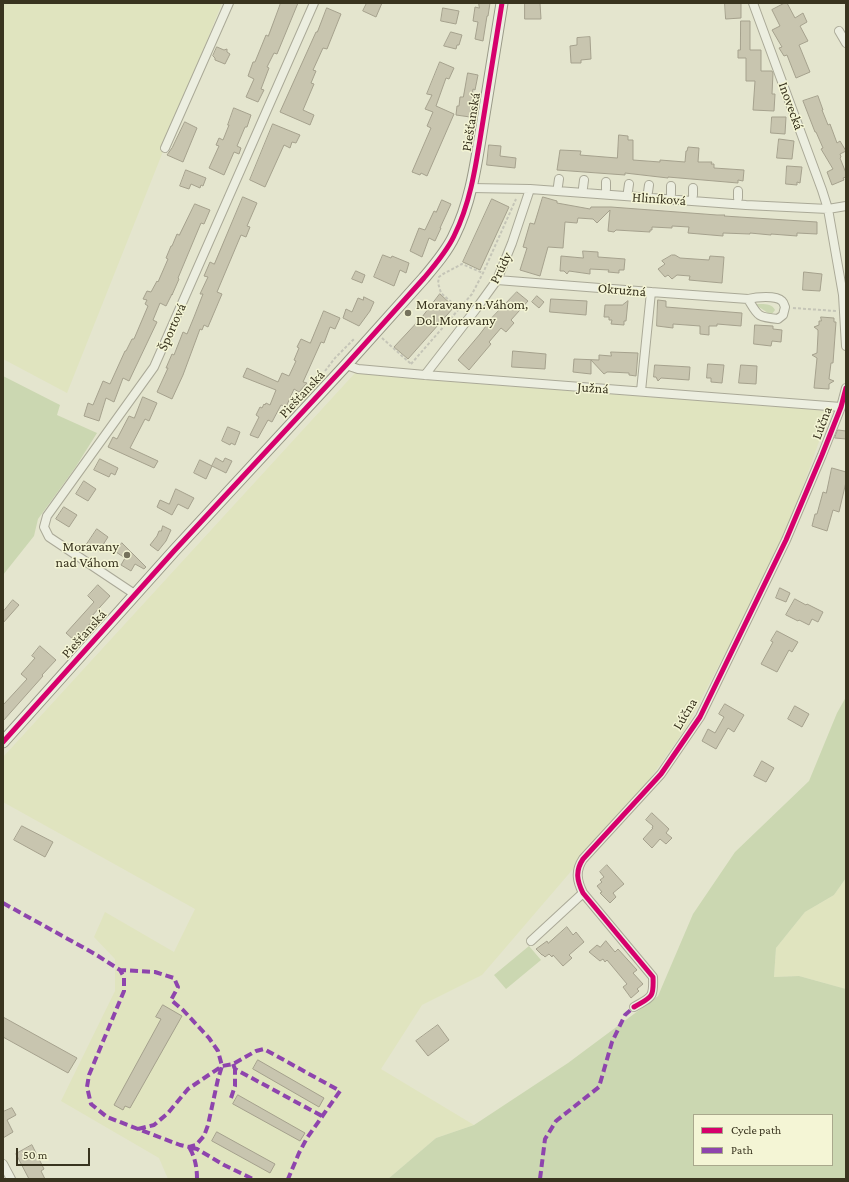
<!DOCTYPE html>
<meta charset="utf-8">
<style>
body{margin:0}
#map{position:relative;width:849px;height:1182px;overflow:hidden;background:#e4e5ce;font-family:"Crimson Pro",serif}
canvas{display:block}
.frame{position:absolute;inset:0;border:4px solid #39341f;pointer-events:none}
.legend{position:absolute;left:693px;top:1114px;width:140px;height:52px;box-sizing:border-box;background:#f4f5d5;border:1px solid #a9a88c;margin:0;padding:5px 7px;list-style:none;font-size:12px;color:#39341f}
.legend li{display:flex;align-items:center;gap:8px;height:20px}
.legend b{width:20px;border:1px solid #a9a88c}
.scale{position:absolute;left:16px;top:1148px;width:74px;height:18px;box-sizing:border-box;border:2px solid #39341f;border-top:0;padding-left:5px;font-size:12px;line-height:14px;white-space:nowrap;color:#39341f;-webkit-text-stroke:3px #f4f5d5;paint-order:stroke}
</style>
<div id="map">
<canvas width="849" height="1182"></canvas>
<div class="frame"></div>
<ul class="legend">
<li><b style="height:5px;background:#d6006c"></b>Cycle path</li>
<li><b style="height:5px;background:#8e44ad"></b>Path</li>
</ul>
<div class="scale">50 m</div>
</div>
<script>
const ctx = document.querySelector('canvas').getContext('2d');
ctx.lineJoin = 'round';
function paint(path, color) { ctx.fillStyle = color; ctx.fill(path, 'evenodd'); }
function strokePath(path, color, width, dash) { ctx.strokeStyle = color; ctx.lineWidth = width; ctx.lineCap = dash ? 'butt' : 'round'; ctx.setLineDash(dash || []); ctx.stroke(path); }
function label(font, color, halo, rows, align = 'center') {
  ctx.font = font + ' "Crimson Pro",serif'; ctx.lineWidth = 3; ctx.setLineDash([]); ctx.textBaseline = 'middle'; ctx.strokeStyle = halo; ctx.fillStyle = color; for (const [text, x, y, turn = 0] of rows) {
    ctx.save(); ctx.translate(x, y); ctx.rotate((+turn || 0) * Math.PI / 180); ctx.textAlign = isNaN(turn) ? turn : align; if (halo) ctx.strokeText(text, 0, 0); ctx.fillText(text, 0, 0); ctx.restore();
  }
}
paint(new Path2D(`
 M3,3H222L67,393L3,359Z
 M355,373L441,381L830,411L782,545L686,728L646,784L482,975L422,1005L381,1069L474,1125L436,1138L388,1179H168L159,1158L61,1101L115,991V959L94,937L105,912L174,952L195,909L3,802V757Z
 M846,878V989L799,976L774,977L776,948L805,912L834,895Z`), '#e0e4bf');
paint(new Path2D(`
 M757,304C763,304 772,303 775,310L772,314L768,313L756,305Z
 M3,376L60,405L57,415L97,433L75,468L38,519L34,536L3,575Z
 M846,697V878L834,895L805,912L776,948L774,977L799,976L846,989V1179H388L436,1138L474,1125L568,1063L658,996L693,914L735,852L809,781L837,713ZM694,1115H832V1165H694Z
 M529,946L541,960L506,989L494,975Z`), '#cbd7b1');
const building = new Path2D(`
 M281,3H298L277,54L274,53L267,67L269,68L261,89L264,90L258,102L246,97L254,79L248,76L253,62H255L266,35L268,36Z
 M367,3H382L376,17L363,11Z
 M479,3H490L488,16H487L483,41L475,39L478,22L473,21L475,7L479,8Z
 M525,3H540L541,19H525Z
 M725,3H741V18L726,19Z
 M785,3H787L795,18L803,13L807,22L800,26L808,41L799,45L810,72L796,78L787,55L784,56L779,48L782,47L772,30L780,26L772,10Z
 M327,8L341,14L327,49L323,48L313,70L316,71L311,83L314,84L303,110L314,115L310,125L280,112L316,32H317Z
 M443,8L459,11L456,24L441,21Z
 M741,21H750V50H761V71H772L773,73L772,94H775L774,111L753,110L755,81H746V58H738V50H740Z
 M451,32L462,35L459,45H457L456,49L444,46Z
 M590,37L591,59L581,60V63H571L570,46L577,45V38Z
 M217,47L224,50L227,49V52L230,54L225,64L215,60V58L213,56Z
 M440,62L454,68L449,79L446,78L436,106L454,114L427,176L421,173L420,175L412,172L431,128L427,126L433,112L425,109L432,95L427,94Z
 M468,73L478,75L475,90L473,89L470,117L456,115L457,106H459L460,97H463Z
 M818,96L823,110H822L828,125L830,124L837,143L840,141L846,151L840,154L841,157L840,158L846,173V177L843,178L844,180L832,185L827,172L833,169L821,149L823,148L816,132H815L803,101Z
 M234,108L251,115L247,127H245L237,146L241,148L239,154L234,152L224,175L209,168L219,146L216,145L219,138L223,140L229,125H228Z
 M772,117H786L785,134L771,133Z
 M185,122L197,128L183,162L167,155L172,148Z
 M273,124L300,135L296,143L292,142L290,148L284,145L265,187L250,180Z
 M619,135L628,136V140H633V160L660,162V160L685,162L686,151H687L688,147L699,148L698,162H712L711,164H714V168L744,170L743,181L738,180V183L668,177V178L625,173V175L557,170L560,150L581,151L580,155L617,158Z
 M779,139L794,141L792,159L777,158Z
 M489,145L501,146L500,156L516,158L515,168L487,165Z
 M787,166L802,167L800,183L797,182V185L786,184Z
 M186,170L206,178L203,186L201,185L200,188L191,184L189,189L180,186Z
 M243,197L257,203L247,226L250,227L246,237L241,235L217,292L222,294L208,327L204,325L202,330L200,329L183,375L172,399L157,392L168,368H166L172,354L174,355L183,332L187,334L194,317L203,294H200L208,277L204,276L210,262L214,264Z
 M543,197L557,201V203L590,209L591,207H611L717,215H725L724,216L817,222V234L797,233V236L771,234V235L750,233V234L723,233V236L688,233L689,227L672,226V228L652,227V230H650V232L616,230L614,232L608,231L610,210L597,223L593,219L578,218L577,223L565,222L563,248L548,247L540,276L520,270L527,248L523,247L530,223L534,224Z
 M492,199L509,207L480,270L463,262Z
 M442,200L451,204L440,228H441L435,241L429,238L422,257L410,251L419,228L425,230L434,211L436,212Z
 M195,204L210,210L204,224L201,223L178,278L179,279L172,295V294L166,306L160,303L153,320L157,322L129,381L123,378L114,402L106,398L99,421L84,416L88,403L93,405L103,381L110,384L125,351H126L132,339H134L148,306L145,304L147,300L143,299L147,291L151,292L157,281L158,282L168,259L166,258L171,246H172L177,234L179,235Z
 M583,251L598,252V257L625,259L624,270H619V273L608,272L609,270L590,269V274L569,271L567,274L564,271H560L561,256L583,258Z
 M383,255L391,258L392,256L409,263L406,273L400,270L394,286L374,277Z
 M672,255H675L680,258L709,260L710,256L724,257L722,283L689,280L690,276L677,275L672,279L668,275L665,277L658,269L665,264L662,261Z
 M356,271L365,275L362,283L352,279Z
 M804,272L822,274L820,291L803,290Z
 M517,292L528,301L511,320L514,323L506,332L501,328L489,342L491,344L469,370L458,360L480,334L489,322V321Z
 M440,294L454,307L408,359L394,347L422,317Z
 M537,296L544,302L539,308L532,302Z
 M364,297L374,302L370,311L359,326L343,318L346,309L352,312L358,298L363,300Z
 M551,299L587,301L586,315L550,312Z
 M658,300L666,301V307L742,313L741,326L717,324V326H709V335L700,334V326L673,324V328L657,326Z
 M628,301L626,321H624V325L611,324L612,320H609V317H604L605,305H622Z
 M324,311L340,318L335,329L330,327L324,343L321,342L303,382L307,383L299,392L294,389L286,407L281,405L272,422L268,420L258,438L250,435L259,417L256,415L260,407L262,408L264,404L265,405L266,403L270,405L276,390L243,377L247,368L278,382L282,373L289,376L296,361L294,360L299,348L297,347L301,339L310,343Z
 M821,317L834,318V322H836L833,363H831L829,379L834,381L829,384V389L814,388L817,358L812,355L817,353L818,334V330L814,327L819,325V321H821Z
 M755,325L773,326V329L782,330L781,342L772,341L771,346L754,344Z
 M513,351L546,354L545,369L512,367Z
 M611,352L638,353L636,376L629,375V373L610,372H607L604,374L591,360V374L573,372L574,359L599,360V355L611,356Z
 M708,364L724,365L722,383L711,382V378H707Z
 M655,365L690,367L689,380L661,378L658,381L656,377H654Z
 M741,365L757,366L756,384L739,383Z
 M143,397L157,403L149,421L145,419L130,448L158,461L154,468L108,447L113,437L117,439L129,416L134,418Z
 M228,427L240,432L235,445L231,443L230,445L222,441Z
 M838,430L846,431V439L835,438Z
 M216,458L223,462L225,458L232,461L226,473L212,466Z
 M100,459L118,468L115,475L111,473L109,477L94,470Z
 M200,460L212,466L206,479L194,473Z
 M832,468L846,472V482L839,512L833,510L827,531L812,526L815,514H817L823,492L826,493Z
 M84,481L96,489L88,501L76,494Z
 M176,489L194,498L188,509L178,504L172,515L157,507L160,500L169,504Z
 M64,507L77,515L69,527L56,519Z
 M163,526L171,530L166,541L158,551L150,545L157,536L159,531H161Z
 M97,529L108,537L99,551L87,544Z
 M122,543L146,567L144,569L135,564L131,571L121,565L125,558L116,552Z
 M98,585L110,596L91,617L94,619L75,641L66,633L94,602L88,596Z
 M780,588L790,593L786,602L776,598Z
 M795,599L806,605L807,604L823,612L818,622L812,619L809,625L799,620L798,621L786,615Z
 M13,600L19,605L3,623V612Z
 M777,631L798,642L792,652L789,650L777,672L761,664L773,642L771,641Z
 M40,646L56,660L42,675L43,676L3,721V703L4,704L27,679L21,674L35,658L32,656Z
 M725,704L744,715L734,732L728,728L716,749L702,741L708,729L715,733L724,717L719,714Z
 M795,706L809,714L802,727L788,719Z
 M762,761L774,768L766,782L754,776Z
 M652,813L669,829L666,833L672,838L666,844L660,839L652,848L643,839L653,828H652L653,826L646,820Z
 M22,826L53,842L45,857L14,840Z
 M607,865L624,884L613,893L616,897L610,903L600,893L602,892L597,886L602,882L600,880L604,877L600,872Z
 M567,927L573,935L576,932L584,942L569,955L572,958L563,966L553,955L552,957L549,954L545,957L543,955H542L536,949L547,941L548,943Z
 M606,941L615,952L618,949L637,970L633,973L643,984L637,989L639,991L631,998L623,987L627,984L607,960L605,962L603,959L600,961L589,952L597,945L600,947Z
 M163,1005L182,1016L130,1108L125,1106L123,1110L114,1105L161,1019L156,1017Z
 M3,1017L77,1058L68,1073L3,1037Z
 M438,1025L449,1040L428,1056L416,1041Z
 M258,1060L324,1098L319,1107L253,1069Z
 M238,1095L305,1133L300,1141L233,1104Z
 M12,1108L16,1115L7,1120L13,1132L3,1138V1112Z
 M217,1132L275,1164L270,1173L212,1141Z
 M32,1145L44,1169L41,1171L45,1179H29L16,1154Z`);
paint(building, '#c8c5af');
strokePath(building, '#a5a18d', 1);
const street = new Path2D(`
 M753,3L822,190L828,209L843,295L846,346
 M839,31L846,43
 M165,148L229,3
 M558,186L559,179
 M471,188L530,189L746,205L828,209L846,206
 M583,188L584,180
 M606,189V182
 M628,191L629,184
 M648,192L649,185
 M671,194V186
 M693,195V188
 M738,198V191
 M497,280L651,292L748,299C758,316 757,317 778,319L783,315L785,307C784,305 784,303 782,301C776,295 756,297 748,299
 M346,365L358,369L425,375L841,407
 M425,375L476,309L497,280L512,243L530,189
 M641,391L651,292
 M136,595L49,537L44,527L47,516L154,367L314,3
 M531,941L583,893
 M634,1007C651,997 654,999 653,977L583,893C577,881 575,871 583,859L661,774L700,717L786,540L822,455L841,407L846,388
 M3,1164L11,1179`);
const secondary = new Path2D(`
 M3,742L174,551L346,365L424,278C435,265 447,251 454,236C471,202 476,164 482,127C489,86 495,44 502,3`);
strokePath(street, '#aaa997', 10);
strokePath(secondary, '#999987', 13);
strokePath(new Path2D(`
 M793,308L836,311
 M459,309L441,293L438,283L439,277L443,274L462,264L483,273
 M382,338L411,364
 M411,364L472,294L483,273L516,199
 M325,371L335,358L355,338`), '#c5c5b7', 2, [3, 2]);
strokePath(street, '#eceee0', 8);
strokePath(secondary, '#eceee0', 11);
strokePath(new Path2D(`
 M3,903L95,954L120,970L124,977V991L89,1075L87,1087L91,1104L107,1117L138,1129L180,1145L189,1147L196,1145L204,1136L208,1125L218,1079L222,1066L218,1051L209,1038L183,1010L171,1000L178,987L174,978L155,972L120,970
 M233,1064L235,1069L322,1116
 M231,1098L235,1086V1069
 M138,1129L154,1125L168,1113L188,1089L222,1066L233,1064L256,1051L264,1049L340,1091L307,1138L299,1153L288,1179
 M197,1179C197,1167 195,1157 189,1147L197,1149L224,1165L253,1179
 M540,1179L545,1139L556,1121L599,1087L612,1042L625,1015L634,1007`), '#8e44ad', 4, [8, 4]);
strokePath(new Path2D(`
 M3,742L174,551L346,365L424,278C435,265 447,251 454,236C471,202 476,164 482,127C489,86 495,44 502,3
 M634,1007C651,997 654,999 653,977L583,893C577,881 575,871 583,859L661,774L700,717L786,540L822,455L841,407L846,388`), '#d6006c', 5);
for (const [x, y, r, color] of [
 [408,313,4,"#75725c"],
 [127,555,4,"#75725c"]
]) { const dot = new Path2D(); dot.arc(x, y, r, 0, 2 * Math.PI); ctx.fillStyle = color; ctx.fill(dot); strokePath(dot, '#f4f5d5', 1.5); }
label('14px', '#39341f', '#f4f5d5', [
 ["Inovecká",791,106,70],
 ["Piešťanská",471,122,-81],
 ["Hliníková",659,199,4],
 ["Prúdy",501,268,-64],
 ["Okružná",622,290,5],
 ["Športová",172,327,-66],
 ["Južná",593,388,4],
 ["Piešťanská",302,394,-47],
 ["Lúčna",822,423,-69],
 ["Piešťanská",84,634,-48],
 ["Lúčna",685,714,-59]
]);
label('14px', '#39341f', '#f4f5d5', [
 ["Moravany n.Váhom,",416,305],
 ["Dol.Moravany",416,321],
 ["Moravany",119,547,"right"],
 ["nad Váhom",119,563,"right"]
], 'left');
</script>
